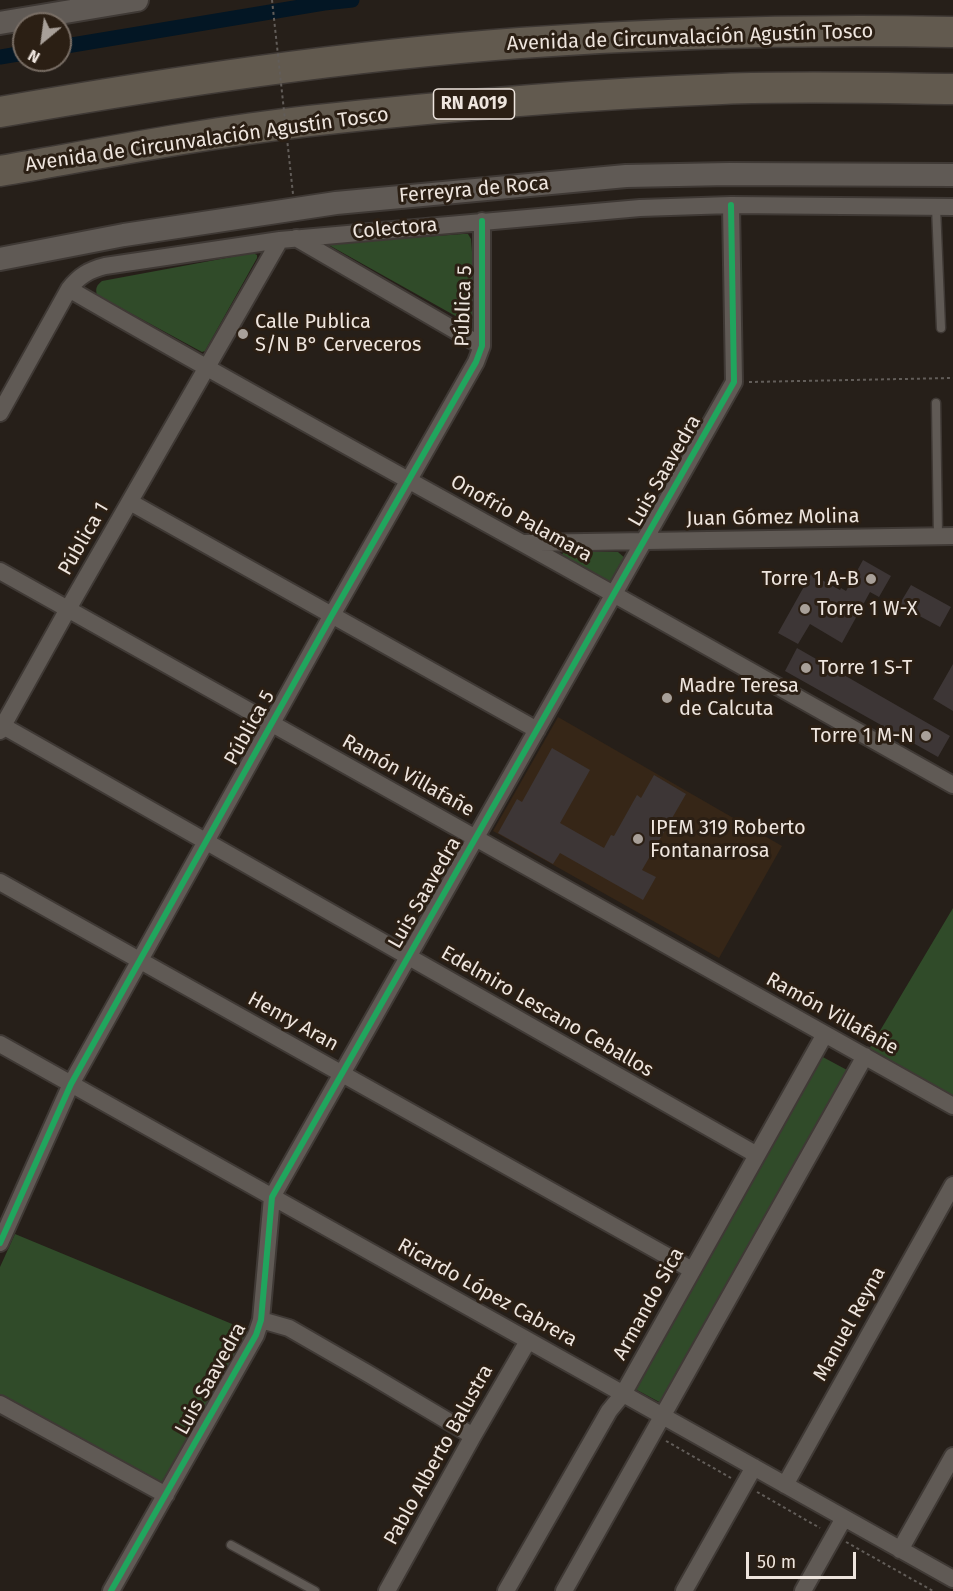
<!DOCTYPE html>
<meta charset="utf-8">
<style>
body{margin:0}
#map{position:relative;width:953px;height:1591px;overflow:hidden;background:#261f19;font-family:"Fira Sans",sans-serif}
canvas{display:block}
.north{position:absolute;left:12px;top:12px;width:60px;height:60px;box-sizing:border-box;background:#2b1f14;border:2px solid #796e65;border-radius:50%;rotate:209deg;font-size:16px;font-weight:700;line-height:24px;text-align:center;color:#eee5de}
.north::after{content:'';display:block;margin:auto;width:21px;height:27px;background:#a8a099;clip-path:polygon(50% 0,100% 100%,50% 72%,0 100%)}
.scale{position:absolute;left:746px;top:1552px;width:110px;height:27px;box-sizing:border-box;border:3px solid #eee5de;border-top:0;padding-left:8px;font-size:18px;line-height:21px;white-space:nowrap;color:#eee5de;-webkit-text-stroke:4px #2b1f14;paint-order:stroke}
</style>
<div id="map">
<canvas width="953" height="1591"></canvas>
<div class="north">N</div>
<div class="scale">50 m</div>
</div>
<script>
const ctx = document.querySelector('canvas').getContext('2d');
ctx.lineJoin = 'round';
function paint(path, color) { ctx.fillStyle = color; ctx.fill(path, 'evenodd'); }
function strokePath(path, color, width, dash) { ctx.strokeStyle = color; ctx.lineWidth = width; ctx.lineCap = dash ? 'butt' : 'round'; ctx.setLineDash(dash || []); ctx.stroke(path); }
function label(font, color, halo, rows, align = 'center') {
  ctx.font = font + ' "Fira Sans",sans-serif'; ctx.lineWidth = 6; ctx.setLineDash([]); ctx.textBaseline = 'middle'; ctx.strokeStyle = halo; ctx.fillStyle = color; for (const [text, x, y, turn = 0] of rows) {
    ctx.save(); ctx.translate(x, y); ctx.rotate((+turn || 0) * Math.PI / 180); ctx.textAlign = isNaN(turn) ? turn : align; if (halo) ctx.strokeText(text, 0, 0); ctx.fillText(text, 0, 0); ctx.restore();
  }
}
paint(new Path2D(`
 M558,717L782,846L719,958L493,831Z`), '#362617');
paint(new Path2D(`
 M463,234H468L471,239L477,315L474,321L468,323L327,244Z
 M253,253L257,255V258L205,351L202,352L97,295C95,288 97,285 102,281Z
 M565,551L618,552L626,559L611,583L604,581L560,556Z
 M953,908V1106L865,1056Z
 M819,1055L847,1070L663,1404L635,1389Z
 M15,1234L249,1331L160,1487L0,1398V1267Z`), '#304b29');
strokePath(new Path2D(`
 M60,47L324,3L352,0
 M0,57L24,53`), '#031624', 15);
paint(new Path2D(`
 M863,560L891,576L879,597L870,592L842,643L810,624L798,644L778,633L811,574L840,590L841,588L846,591Z
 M911,585L951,607L940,627L899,605Z
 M797,648L950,736L938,757L785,671Z
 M953,664V711L933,699Z
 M552,748L590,770L560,823L604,848L611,835L614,836L637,795L641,798L654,775L686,794L642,870L656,877L643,900L560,853L553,864L498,833L517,799L522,802Z`), '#3d3636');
const lane = new Path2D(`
 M936,207L941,328
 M936,403L938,536
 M231,1545L315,1591`);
const street = new Path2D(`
 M296,238L482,346
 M69,289C219,376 370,459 522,543C666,623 809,704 953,785
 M0,413L69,289C79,276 89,270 105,266L280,240L640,208L731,205L953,207
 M130,502L537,730
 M524,543L953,536
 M0,571L953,1106
 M3,726L757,1155
 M0,731L68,609L280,240
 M0,882L692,1270
 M0,1044L953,1579
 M0,1243L71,1084L332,615L476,362L482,346V221
 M261,1320L289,1328L367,1373L473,1436
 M0,1404L166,1495
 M785,1485L953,1185
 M900,1550L953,1456
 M111,1591L256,1335L261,1320L272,1197L734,382L731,205
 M387,1591L473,1436L528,1341
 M506,1591L609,1411L623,1394L825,1034
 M564,1591L865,1056
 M684,1591L754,1467
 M803,1591L844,1518`);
const secondary = new Path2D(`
 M0,23L137,0
 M0,259L124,235L336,203L626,176L729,174L953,175`);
const highway = new Path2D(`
 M0,112C172,82 345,56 520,43C664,33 809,29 953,32
 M0,171C103,153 205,133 309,121C446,106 584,94 722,89C799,86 876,88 953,89`);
strokePath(lane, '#3f3935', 11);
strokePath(street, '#3f3935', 20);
strokePath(secondary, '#3f3935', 26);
strokePath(highway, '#3f3935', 33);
strokePath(new Path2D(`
 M749,382L953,378
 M666,1441L731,1478
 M757,1492L820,1528
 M846,1542L933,1591`), '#625d59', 2, [3, 3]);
strokePath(lane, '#605a55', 8);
strokePath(street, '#605a55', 16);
strokePath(secondary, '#605a55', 22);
strokePath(highway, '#625a4f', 30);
strokePath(new Path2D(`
 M272,0L293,194`), '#625d59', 2, [3, 3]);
strokePath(new Path2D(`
 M0,1243L71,1084L332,615L476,362L482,346V221
 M111,1591L256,1335L261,1320L272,1197L734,382L731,205`), '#20a55d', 6);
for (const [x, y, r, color] of [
 [243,334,6,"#a8a099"],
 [871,579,6,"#a8a099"],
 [805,609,6,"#a8a099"],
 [806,668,6,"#a8a099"],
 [667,698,6,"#a8a099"],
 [926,736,6,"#a8a099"],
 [638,839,6,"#a8a099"]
]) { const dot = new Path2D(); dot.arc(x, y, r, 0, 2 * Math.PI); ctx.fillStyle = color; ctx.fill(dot); strokePath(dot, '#2b1f14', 2); }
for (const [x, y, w] of [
 [474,104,81]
]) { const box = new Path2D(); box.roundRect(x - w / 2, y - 15, w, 30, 4.5); ctx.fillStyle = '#2b1f14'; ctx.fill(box); strokePath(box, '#eee5de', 1.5); }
label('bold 18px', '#eee5de', null, [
 ["RN A019",474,104]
]);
label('20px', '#eee5de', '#2b1f14', [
 ["Avenida de Circunvalación Agustín Tosco",690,38,-2],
 ["Avenida de Circunvalación Agustín Tosco",207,140,-8],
 ["Ferreyra de Roca",474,190,-5],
 ["Colectora",395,229,-5],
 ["Pública 5",464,306,-88],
 ["Luis Saavedra",665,471,-60],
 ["Juan Gómez Molina",773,518,-1],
 ["Onofrio Palamara",521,519,29],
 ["Pública 1",84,539,-60],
 ["Pública 5",250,728,-61],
 ["Ramón Villafañe",408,776,29],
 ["Luis Saavedra",425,893,-60],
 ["Edelmiro Lescano Ceballos",547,1012,30],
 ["Ramón Villafañe",832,1014,29],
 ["Henry Aran",293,1022,29],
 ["Ricardo López Cabrera",487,1293,29],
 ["Armando Sica",649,1304,-61],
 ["Manuel Reyna",850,1324,-61],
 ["Luis Saavedra",211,1379,-61],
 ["Pablo Alberto Balustra",439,1455,-61]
]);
label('20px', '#eee5de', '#2b1f14', [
 ["Calle Publica",255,322],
 ["S/N B° Cerveceros",255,345],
 ["Torre 1 A-B",859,579,"right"],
 ["Torre 1 W-X",817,609],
 ["Torre 1 S-T",818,668],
 ["Madre Teresa",679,686],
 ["de Calcuta",679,709],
 ["Torre 1 M-N",914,736,"right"],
 ["IPEM 319 Roberto",650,828],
 ["Fontanarrosa",650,851]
], 'left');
</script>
